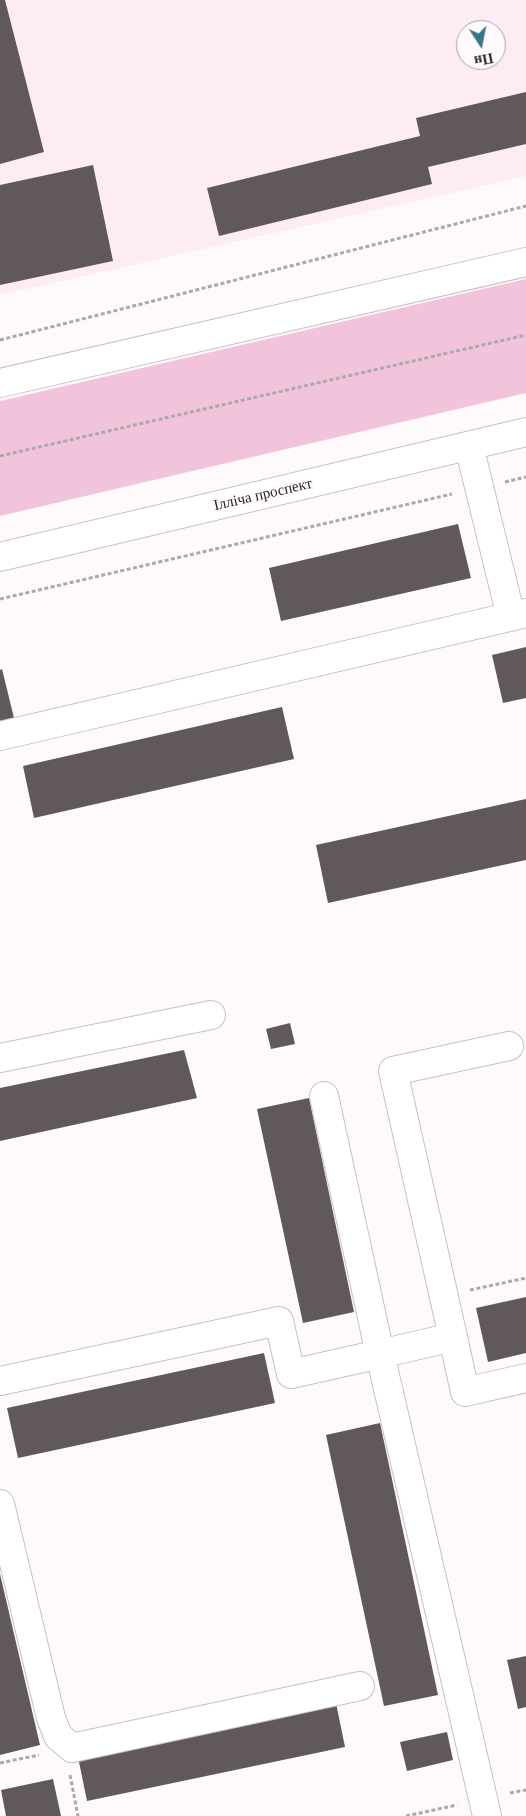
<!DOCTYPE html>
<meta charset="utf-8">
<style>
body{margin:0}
#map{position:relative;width:526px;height:1816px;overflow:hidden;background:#fef9fb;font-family:"Times New Roman",serif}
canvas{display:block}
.north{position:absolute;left:456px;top:20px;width:50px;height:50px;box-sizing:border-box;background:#fef9fb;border:1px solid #a8a3a5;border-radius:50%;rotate:169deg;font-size:14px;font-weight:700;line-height:20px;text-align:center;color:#272325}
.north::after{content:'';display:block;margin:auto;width:18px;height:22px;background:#36758a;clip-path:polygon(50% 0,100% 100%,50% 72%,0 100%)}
</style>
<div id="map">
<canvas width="526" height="1816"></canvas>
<div class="north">Пн</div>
</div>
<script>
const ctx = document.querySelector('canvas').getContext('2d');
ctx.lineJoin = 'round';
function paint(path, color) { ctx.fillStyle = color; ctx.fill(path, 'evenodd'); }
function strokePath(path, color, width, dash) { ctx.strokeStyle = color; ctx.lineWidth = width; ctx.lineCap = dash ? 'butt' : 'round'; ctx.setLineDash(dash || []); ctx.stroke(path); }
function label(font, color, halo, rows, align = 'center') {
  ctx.font = font + ' "Times New Roman",serif'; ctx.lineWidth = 5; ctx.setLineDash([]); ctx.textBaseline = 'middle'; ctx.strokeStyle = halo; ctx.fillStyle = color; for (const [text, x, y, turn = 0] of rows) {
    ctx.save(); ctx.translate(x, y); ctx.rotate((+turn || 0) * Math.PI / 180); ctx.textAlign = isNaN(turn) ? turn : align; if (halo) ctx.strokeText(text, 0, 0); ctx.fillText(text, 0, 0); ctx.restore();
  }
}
paint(new Path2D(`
 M0,0H526V176L0,295ZM466,30H496V60H466Z`), '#fdecf4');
paint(new Path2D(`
 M526,279V393L0,516V401Z`), '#f2c4db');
paint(new Path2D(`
 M0,0H5L44,152L0,164Z
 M526,92V144L428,167L432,184L219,236L207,188L420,136L416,118Z
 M93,165L113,261L0,285V185Z
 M458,524L471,578L281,621L269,568Z
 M526,647V698L503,703L492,655Z
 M2,669L14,718L0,721V670Z
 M282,707L294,759L34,818L23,766Z
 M526,799V860L328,903L316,845Z
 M290,1023L295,1044L271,1049L266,1029Z
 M184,1050L197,1098L0,1141V1088Z
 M309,1098L354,1312L303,1323L257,1109Z
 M526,1297V1353L488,1362L476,1308Z
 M264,1353L275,1403L18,1458L7,1408Z
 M380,1423L438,1695L384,1706L326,1435Z
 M0,1574L40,1745L0,1755Z
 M526,1656V1707L518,1709L507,1660Z
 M336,1703L345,1747L87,1801L78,1757Z
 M447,1732L453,1760L407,1771L400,1742Z
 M53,1779L61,1816H6L1,1790Z`), '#60585c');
const minor = new Path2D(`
 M469,446L511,617
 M0,736L526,613
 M0,1058L211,1015
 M324,1096L380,1354L453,1337L465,1392L526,1378
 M453,1337L393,1071L509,1046
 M0,1381L279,1321L291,1374L380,1354L487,1816
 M0,1504L51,1718L58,1736L72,1748L360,1686`);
const major = new Path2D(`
 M0,383L526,262
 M0,557L526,432`);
strokePath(minor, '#c9c0c5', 30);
strokePath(major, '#c9c0c5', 30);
strokePath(new Path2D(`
 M0,340L526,206
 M0,456L526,335
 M505,482L526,477
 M0,599L452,494
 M470,1290L526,1278
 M0,1763L39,1755
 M70,1775L78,1816
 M510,1793L526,1790
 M406,1816L457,1805`), '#ada9ab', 3, [4, 2.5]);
strokePath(minor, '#fff', 28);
strokePath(major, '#fff', 28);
label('15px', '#272325', '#fef9fb', [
 ["Ілліча проспект",263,495,-13]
]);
</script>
